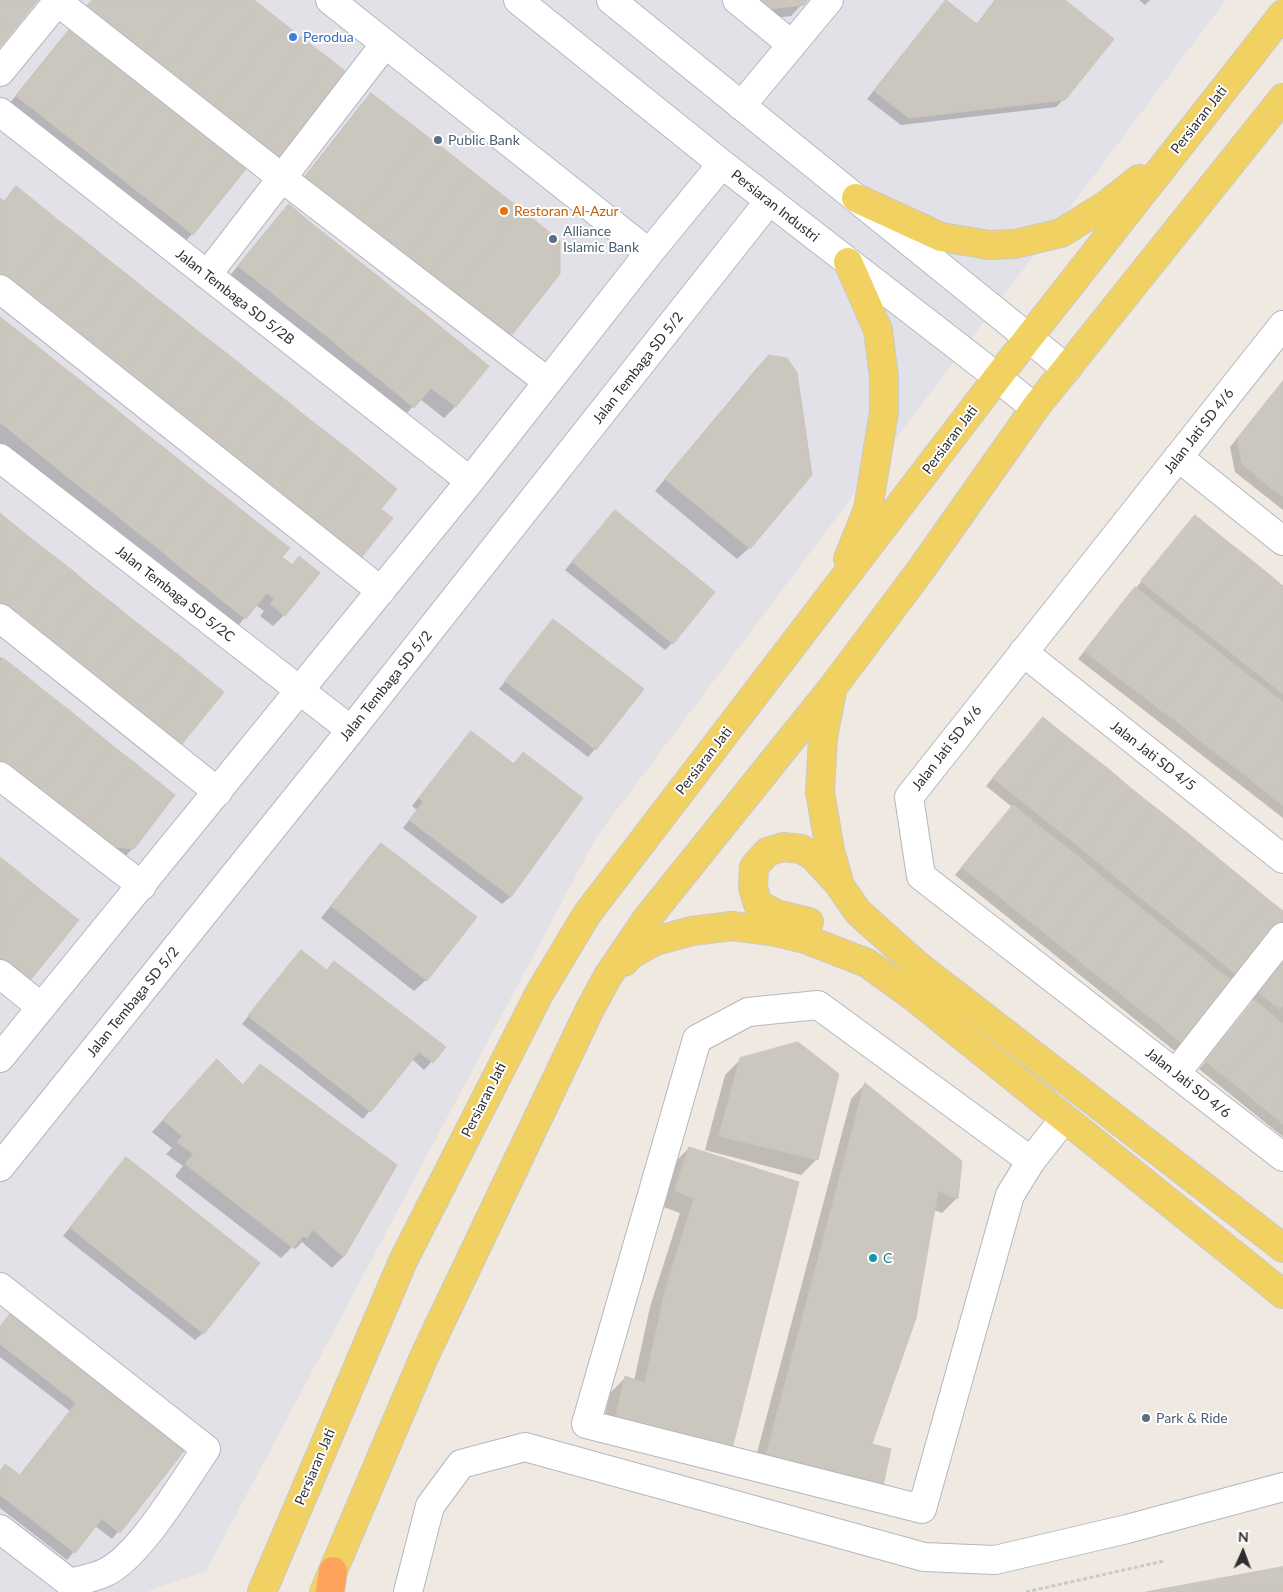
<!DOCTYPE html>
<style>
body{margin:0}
#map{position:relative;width:1283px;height:1592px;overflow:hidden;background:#efe9e1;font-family:Lato,sans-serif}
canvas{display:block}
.north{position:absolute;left:1218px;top:1527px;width:50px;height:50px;-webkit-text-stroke:4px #fff;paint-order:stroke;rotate:2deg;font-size:14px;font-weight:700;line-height:20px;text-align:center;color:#2e2e2e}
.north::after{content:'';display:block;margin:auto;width:18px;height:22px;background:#2e2e2e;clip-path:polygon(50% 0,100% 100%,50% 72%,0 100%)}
</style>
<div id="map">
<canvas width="1283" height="1592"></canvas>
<div class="north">N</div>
</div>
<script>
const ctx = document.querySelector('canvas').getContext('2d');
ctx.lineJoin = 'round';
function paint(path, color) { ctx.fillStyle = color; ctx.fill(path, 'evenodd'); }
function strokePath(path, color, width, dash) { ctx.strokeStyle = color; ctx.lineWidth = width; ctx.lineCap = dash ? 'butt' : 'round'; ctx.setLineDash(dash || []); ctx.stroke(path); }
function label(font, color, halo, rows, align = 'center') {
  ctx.font = font + ' Lato,sans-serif'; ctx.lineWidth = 4; ctx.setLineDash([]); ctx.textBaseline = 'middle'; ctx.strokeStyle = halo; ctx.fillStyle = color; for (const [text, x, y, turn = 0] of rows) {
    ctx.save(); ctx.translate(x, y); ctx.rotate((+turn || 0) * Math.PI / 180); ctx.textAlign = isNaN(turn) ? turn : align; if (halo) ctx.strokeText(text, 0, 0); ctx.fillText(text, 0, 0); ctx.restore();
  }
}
paint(new Path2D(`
 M0,0H1226L597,836L206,1571L146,1592H0Z`), '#e3e1e8');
paint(new Path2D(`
 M734,0H806L791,16L758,20Z
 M995,0H1063L1064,99L1056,107L901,125L867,99L939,9L976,25Z
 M1139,0H1150L1145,5Z
 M69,32L244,169L192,234L181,246L6,108L58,43Z
 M371,95L502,345L491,356L288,198L360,106Z
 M289,206L488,366L455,407L444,418L420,399L402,418L228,278L278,217Z
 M0,318L291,566L299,558L284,615L273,626L260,616L264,611L256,605L234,630L0,443Z
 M769,356L749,548L737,559L655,491L757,368Z
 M1283,381V510L1235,472L1230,447Z
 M615,512L672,643L665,650L565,570Z
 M0,515L172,754L161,766L0,637Z
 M1195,517L1283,587V818L1078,659L1128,596L1135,589Z
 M553,621L595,749L588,757L499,689Z
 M0,657L174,796L133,848L122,860L0,783Z
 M1043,718L1283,913V926L1176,1052L955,875L1012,807L986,786Z
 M471,732L513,764L523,753L581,798L510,897L502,904L403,828L417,810L412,806Z
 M381,844L475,917L426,980L414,991L321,918L370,856Z
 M294,959L326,971L444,1048L424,1070L412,1059L363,1119L242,1024Z
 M1283,960V1137L1199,1069L1254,1002L1250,1000Z
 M741,1059L838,1075L816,1160L801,1175L705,1150L725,1075Z
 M261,1065L395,1165L343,1257L332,1268L302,1242L295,1249L292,1247L281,1258L175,1176L183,1166L166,1154L172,1148L152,1132L206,1072L242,1086Z
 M865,1084L957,1198L942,1213L934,1210L871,1445L880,1494L865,1509L750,1479L851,1099Z
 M689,1148L730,1452L600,1437L610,1393L625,1378L634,1381L650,1307L680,1213L661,1206L674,1163Z
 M126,1159L203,1333L195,1340L63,1236Z
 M17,1307L189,1443L112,1539L95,1526L67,1560L0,1508V1471L19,1476L70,1411L0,1357V1327Z`), '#0003');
const building = new Path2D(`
 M0,0H38L0,47Z
 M92,0H184L139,57L83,11Z
 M184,0H223L163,76L139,57Z
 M223,0H254L259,4L187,95L163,76Z
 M759,0H808L804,5L769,9Z
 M946,0L977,24L995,0H1065L1114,39L1065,100L909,118L874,91Z
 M259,4L282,22L210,113L187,95Z
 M282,22L306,41L234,132L210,113Z
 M69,30L94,50L42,116L16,96Z
 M306,41L330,59L259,150L234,132Z
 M94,50L116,67L63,133L42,116Z
 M330,59L354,78L282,169L259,150Z
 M116,67L138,84L85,150L63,133Z
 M138,84L159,101L107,167L85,150Z
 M371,93L424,134L351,227L298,186Z
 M159,101L181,118L128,184L107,167Z
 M181,118L203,135L150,201L128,184Z
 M424,134L448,152L375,246L351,227Z
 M203,135L224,152L172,218L150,201Z
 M224,152L246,169L193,235L172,218Z
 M448,152L472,171L400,264L375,246Z
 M472,171L496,190L423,283L400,264Z
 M16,186L62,223L10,288L0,280V198L4,201Z
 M496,190L521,209L448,302L423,283Z
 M289,204L311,223L261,284L238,266Z
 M521,209L560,241V274L503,346L448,302Z
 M62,223L84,240L32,306L10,288Z
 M311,223L334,241L283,302L261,284Z
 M84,240L106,258L54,323L32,306Z
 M334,241L356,259L306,320L283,302Z
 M106,258L128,275L76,340L54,323Z
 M356,259L379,277L329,338L306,320Z
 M128,275L150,293L98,358L76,340Z
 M379,277L401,295L351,357L329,338Z
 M150,293L172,310L120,375L98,358Z
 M401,295L424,313L374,375L351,357Z
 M172,310L194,328L142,393L120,375Z
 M424,313L447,332L396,393L374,375Z
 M0,317L14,328L0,346Z
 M14,328L36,345L0,390V346Z
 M194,328L216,345L164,410L142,393Z
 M447,332L489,366L456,407L431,388L414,408L396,393Z
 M36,345L58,363L6,427L0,423V390Z
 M216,345L238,362L186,427L164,410Z
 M769,355L787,358L797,373L812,475L750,549L665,479Z
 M238,362L260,380L208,445L186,427Z
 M58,363L80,380L28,445L6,427Z
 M80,380L102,398L49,462L28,445Z
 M260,380L282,397L230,462L208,445Z
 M1283,381V470L1270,487L1242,464L1237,439Z
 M282,397L304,415L252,480L230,462Z
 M102,398L123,415L71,480L49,462Z
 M123,415L145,433L93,497L71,480Z
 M304,415L326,432L274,497L252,480Z
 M326,432L348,449L296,515L274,497Z
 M145,433L167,450L115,514L93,497Z
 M348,449L370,467L318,532L296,515Z
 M167,450L188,467L137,532L115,514Z
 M188,467L210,485L159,549L137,532Z
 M370,467L397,489L381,509L393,518L357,563L318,532Z
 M1283,470V496L1270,487Z
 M210,485L232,502L180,567L159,549Z
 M232,502L254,520L202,584L180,567Z
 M615,510L715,592L673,644L572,562Z
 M0,513L6,518L0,526Z
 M1195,515L1227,541L1173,607L1141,581Z
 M6,518L28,536L0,570V526Z
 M254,520L276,537L224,602L202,584Z
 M28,536L50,553L0,614V570Z
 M276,537L290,548L282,557L292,565L299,556L320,573L285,616L270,604L274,599L267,593L246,619L224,602Z
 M1227,541L1249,558L1196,625L1173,607Z
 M50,553L72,570L20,633L0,614Z
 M1249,558L1271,576L1218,642L1196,625Z
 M72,570L93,588L42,651L20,633Z
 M1271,576L1283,586V606L1240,660L1218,642Z
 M1135,587L1168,613L1117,677L1085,651Z
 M93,588L115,605L64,668L42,651Z
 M115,605L137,623L86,686L64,668Z
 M1283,606V651L1262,677L1240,660Z
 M1168,613L1191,630L1140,694L1117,677Z
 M553,619L644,689L596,750L505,681Z
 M137,623L159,640L108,703L86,686Z
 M1191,630L1212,647L1162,711L1140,694Z
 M159,640L181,657L130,720L108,703Z
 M1212,647L1235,665L1185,728L1162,711Z
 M1283,651V694L1262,677Z
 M181,657L203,675L151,738L130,720Z
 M3,658L25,675L0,707V662Z
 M1235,665L1257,682L1206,746L1185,728Z
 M25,675L47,693L0,752V707Z
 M203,675L224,692L173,755L151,738Z
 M1257,682L1279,699L1229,763L1206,746Z
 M47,693L69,710L17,776L0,762V752Z
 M1279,699L1283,703V740L1251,780L1229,763Z
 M69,710L91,728L39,793L17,776Z
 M1043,717L1065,735L1015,796L993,778Z
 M91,728L113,746L61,811L39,793Z
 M471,731L514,764L523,752L583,798L511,897L409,820L423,802L419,798Z
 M1065,735L1088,753L1038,814L1015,796Z
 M1283,740V786L1273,798L1251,780Z
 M113,746L135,763L83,828L61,811Z
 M1088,753L1111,771L1061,832L1038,814Z
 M135,763L175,795L134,849L105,846L83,828Z
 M1111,771L1133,790L1083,850L1061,832Z
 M1283,786V805L1273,798Z
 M1133,790L1156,808L1106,869L1083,850Z
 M1013,805L1035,823L984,885L962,867Z
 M1156,808L1179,826L1128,887L1106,869Z
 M1035,823L1057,840L1007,903L984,885Z
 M1179,826L1201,844L1151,906L1128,887Z
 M1057,840L1080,858L1029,921L1007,903Z
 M381,843L477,917L427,981L331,906Z
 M1201,844L1224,863L1174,924L1151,906Z
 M0,857L14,868L0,886Z
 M1080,858L1101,876L1051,938L1029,921Z
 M1224,863L1246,881L1196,942L1174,924Z
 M14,868L36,886L0,930V886Z
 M1101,876L1124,894L1073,956L1051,938Z
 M1246,881L1269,900L1219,960L1196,942Z
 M36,886L79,920L29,982L0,959V930Z
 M1124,894L1146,912L1095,974L1073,956Z
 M1269,900L1283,911V928L1241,979L1219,960Z
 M1146,912L1168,930L1118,992L1095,974Z
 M1168,930L1191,948L1140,1010L1118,992Z
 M1191,948L1212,966L1162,1027L1140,1010Z
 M301,950L327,970L334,961L446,1047L433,1063L419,1052L371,1112L248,1016Z
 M1283,960V1005L1279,1009L1257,991Z
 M1212,966L1235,983L1184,1045L1162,1027Z
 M1254,1000L1276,1018L1227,1078L1205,1061Z
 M1276,1018L1283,1024V1054L1249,1096L1227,1078Z
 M798,1042L839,1074L818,1160L719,1136L740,1058Z
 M1283,1054V1098L1271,1114L1249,1096Z
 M217,1059L243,1085L260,1064L397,1165L344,1257L313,1230L307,1238L303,1236L293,1248L185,1164L193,1154L177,1142L182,1136L163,1120Z
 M865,1083L962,1161L958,1199L938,1191L916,1318L872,1444L891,1449L881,1495L764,1464Z
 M1283,1098V1124L1271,1114Z
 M689,1147L799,1182L731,1453L614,1423L625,1376L645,1383L665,1291L694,1198L675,1191Z
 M126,1157L260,1263L204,1334L70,1228Z
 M17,1305L191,1442L120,1533L102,1519L75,1553L0,1495V1471L5,1464L20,1475L76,1403L0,1344V1327Z
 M1283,1567V1592H1146L1243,1574Z`);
paint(building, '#cbc7bf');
strokePath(building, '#cbc5ba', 1);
const minor = new Path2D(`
 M330,0L649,253
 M518,0L722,164L983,366L1035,408
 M611,0L1067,369
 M737,0L792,45
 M58,2L282,178L548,382
 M0,72L59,0
 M741,106L829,0
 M0,112L470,481
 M207,275L385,44
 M0,289L381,591
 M1283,325L909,797L921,876L1283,1157
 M1178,457L1283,541
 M0,458L351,730
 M0,618L218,792
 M1023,652L1283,859
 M0,776L142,886
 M0,974L41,1007
 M0,1058L470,481L649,253L722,164
 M1176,1073L1283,937
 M1031,1161L818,1005L748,1012L697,1039L586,1424L922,1509L1010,1195L1031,1161L1064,1119
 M0,1167L351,730L769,201
 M0,1287L206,1449C183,1482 139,1558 104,1573C93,1578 81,1580 70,1583L0,1529
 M408,1592L430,1506L461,1464L525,1447L924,1557L995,1560L1127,1529L1283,1487`);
const major = new Path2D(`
 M856,198L941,237L989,245L1015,244L1061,233L1106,205L1139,179
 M848,559L868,509L884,412V377L878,330L848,262
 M832,691L823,737L820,792L830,850L840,886L858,912L916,964L1283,1248
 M809,922L776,914L758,904L753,888L754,867L767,852L783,847L801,849L813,856L838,883
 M624,962L632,954L655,941L692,931L732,926L771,931L805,939L867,963L914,997L1283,1294
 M262,1592L403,1261L539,994L587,914L997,378L1283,14
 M324,1592L424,1357L590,1009L608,976L646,920L833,687L920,571L1035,408L1283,98`);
const highway = new Path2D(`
 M330,1592L333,1571`);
strokePath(minor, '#b4b7c1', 30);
strokePath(major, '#c9c9c9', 30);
strokePath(highway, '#c9c9c9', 30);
strokePath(new Path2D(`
 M1268,1577L1283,1575
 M1269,1584L1283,1581
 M1026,1592L1164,1561`), '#c9c9c9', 3, [4, 2.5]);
strokePath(minor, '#fff', 28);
strokePath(major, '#f2d163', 28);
strokePath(highway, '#ffa35c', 28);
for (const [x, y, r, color] of [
 [293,37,5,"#3f7fe0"],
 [438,140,5,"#5c6f8a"],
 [504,211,5,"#e8710a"],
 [553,239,5,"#5c6f8a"],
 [873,1258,5,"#0f9aa8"],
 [1146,1418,5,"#5c6f8a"]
]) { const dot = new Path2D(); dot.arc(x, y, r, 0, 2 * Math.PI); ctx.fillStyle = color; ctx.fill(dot); strokePath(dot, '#fff', 2); }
label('14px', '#366cbe', '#fff', [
 ["Perodua",303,37]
], 'left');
label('14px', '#2e2e2e', '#fff', [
 ["Persiaran Jati",1199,120,-52],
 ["Persiaran Industri",775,206,38],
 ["Jalan Tembaga SD 5/2B",235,297,38],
 ["Jalan Tembaga SD 5/2",638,368,-52],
 ["Jalan Jati SD 4/6",1199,431,-52],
 ["Persiaran Jati",950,440,-53],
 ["Jalan Tembaga SD 5/2C",175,594,38],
 ["Jalan Tembaga SD 5/2",386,686,-51],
 ["Jalan Jati SD 4/6",947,748,-52],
 ["Jalan Jati SD 4/5",1153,756,38],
 ["Persiaran Jati",704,761,-52],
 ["Jalan Tembaga SD 5/2",133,1002,-51],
 ["Jalan Jati SD 4/6",1188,1083,38],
 ["Persiaran Jati",484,1100,-63],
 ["Persiaran Jati",315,1467,-67]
]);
label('14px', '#4e5e75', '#fff', [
 ["Public Bank",448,140],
 ["Alliance",563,231],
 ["Islamic Bank",563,247],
 ["Park & Ride",1156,1418]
], 'left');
label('14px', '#c56008', '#fff', [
 ["Restoran Al-Azur",514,211]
], 'left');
label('14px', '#0d838f', '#fff', [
 ["C",883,1258]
], 'left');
</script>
